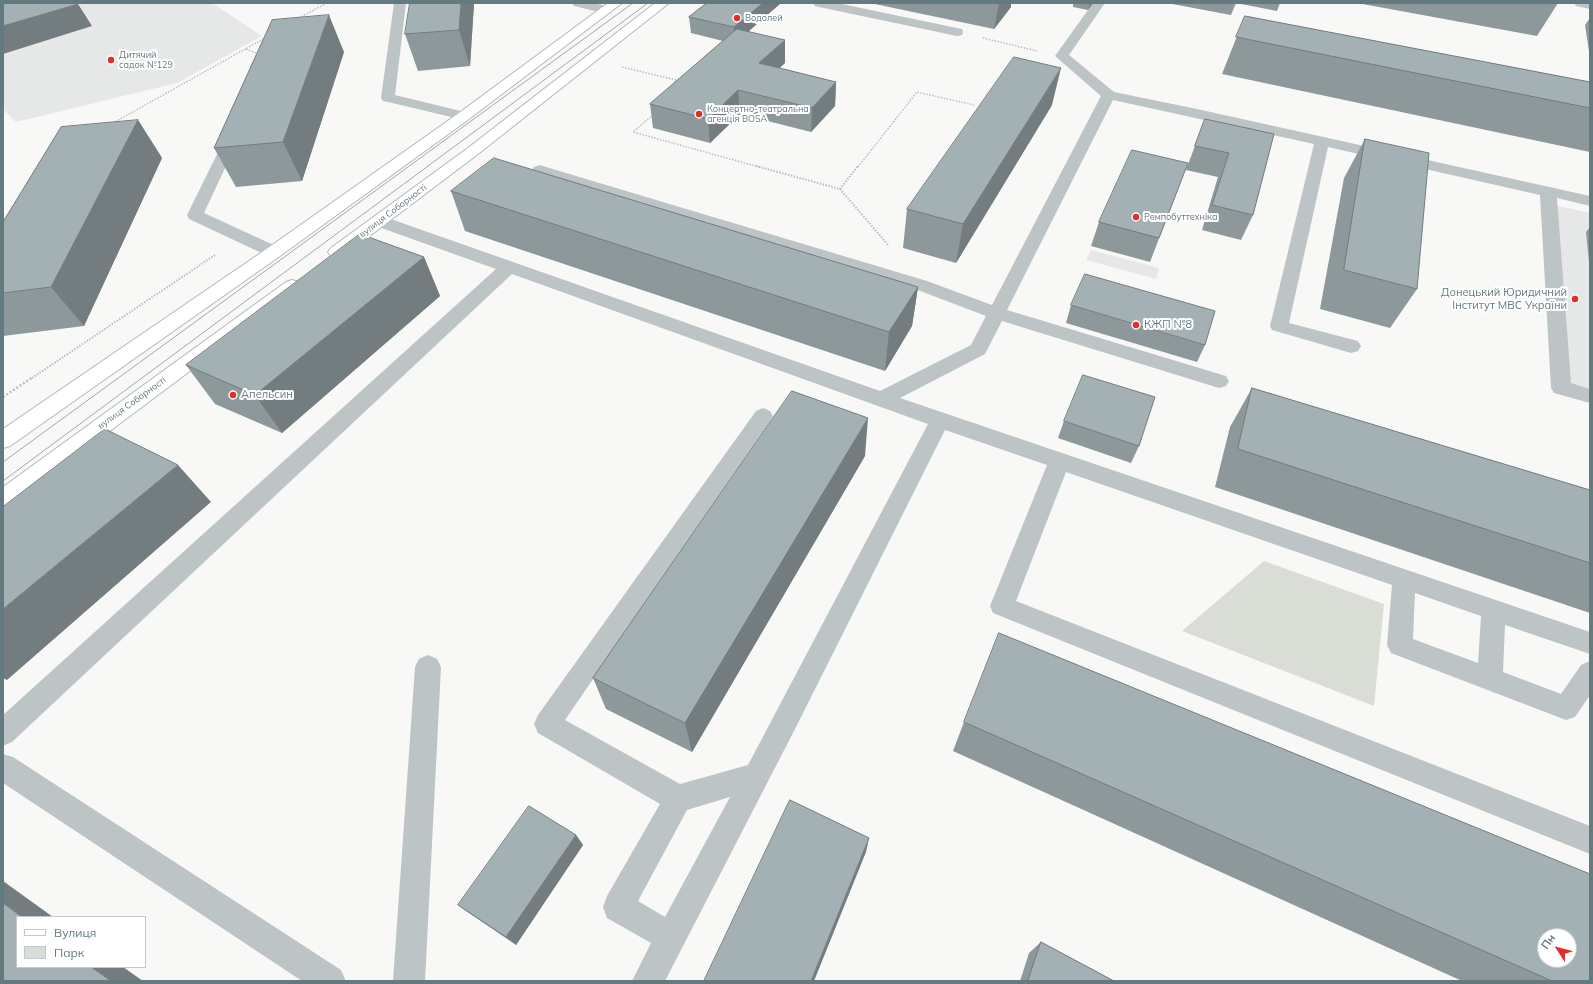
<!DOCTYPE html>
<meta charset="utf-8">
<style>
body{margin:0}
#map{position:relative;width:1593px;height:984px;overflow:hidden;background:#f8f8f6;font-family:Mulish,sans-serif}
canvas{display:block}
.frame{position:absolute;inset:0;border:4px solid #647a81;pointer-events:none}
.legend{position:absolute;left:16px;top:916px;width:130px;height:52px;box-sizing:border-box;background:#fff;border:1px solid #c1cacd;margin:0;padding:5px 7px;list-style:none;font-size:12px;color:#647a81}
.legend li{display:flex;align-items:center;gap:8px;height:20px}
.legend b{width:20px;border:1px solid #c1cacd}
.north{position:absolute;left:1537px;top:928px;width:40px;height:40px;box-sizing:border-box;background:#fff;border:1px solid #c1cacd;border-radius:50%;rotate:306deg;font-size:11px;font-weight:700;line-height:16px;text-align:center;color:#647a81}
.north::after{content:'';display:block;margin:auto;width:14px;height:18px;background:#e22f2c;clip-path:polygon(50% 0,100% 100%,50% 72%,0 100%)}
</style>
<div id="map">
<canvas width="1593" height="984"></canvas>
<div class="frame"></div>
<ul class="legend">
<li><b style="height:5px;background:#fff"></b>Вулиця</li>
<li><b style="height:11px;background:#daddd5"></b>Парк</li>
</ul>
<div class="north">Пн</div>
</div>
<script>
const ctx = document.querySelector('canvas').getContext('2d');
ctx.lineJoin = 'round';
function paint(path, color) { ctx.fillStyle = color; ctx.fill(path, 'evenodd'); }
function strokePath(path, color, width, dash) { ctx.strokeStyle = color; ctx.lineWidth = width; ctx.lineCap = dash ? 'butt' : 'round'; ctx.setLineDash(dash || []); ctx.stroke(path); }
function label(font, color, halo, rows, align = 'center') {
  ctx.font = font + ' Mulish,sans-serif'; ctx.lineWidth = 4; ctx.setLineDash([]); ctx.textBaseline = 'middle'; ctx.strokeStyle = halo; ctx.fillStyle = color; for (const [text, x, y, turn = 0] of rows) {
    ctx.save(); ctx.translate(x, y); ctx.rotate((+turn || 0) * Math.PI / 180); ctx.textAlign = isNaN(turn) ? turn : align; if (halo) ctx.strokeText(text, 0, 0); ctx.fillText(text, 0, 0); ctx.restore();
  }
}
paint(new Path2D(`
 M3,3H212L262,36L177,83L16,122L3,109Z
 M1554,205L1590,213V392L1567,386Z
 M1091,250L1159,268L1156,279L1086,260Z`), '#e6e8e7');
paint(new Path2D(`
 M1264,561L1384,604L1374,706L1182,631Z`), '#daddd5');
const major = new Path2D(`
 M608,3H622L469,119L280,256L10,446L3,448V429L268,248L459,113Z
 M655,3H669L478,154L343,256L337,257L331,256L328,252L331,248L468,148Z
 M292,280L298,282L301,286L298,290L11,505L3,508V487L286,282Z`);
strokePath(major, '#b1b8bb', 2);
strokePath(new Path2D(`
 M299,18L327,3
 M983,38L1037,51
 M246,49L258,54
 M622,67L680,81
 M653,115L633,132L759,167
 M113,123L265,38
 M858,167L917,92L974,105`), '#babec0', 1.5, [1.5, 1.5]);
strokePath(new Path2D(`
 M756,166L840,189L889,246
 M840,189L858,166
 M32,378L215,255`), '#babec0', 2, [1.5, 1.5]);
strokePath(new Path2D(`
 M3,397L33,377`), '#babec0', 2.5, [2, 2]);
paint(new Path2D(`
 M394,3H406L395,95L469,113L471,116L469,119L464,120L388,102L383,101L381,98Z
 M572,3H593L611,7L613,10L611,13L607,14L574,6Z
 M813,3H837L957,28L962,29L963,32L962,35L957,36L819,7L815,6Z
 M1093,3H1105L1069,55L1114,92L1197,109L1590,196V206L1557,198L1571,383L1590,389V403L1554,393L1551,388L1540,195L1328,147L1289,323L1358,341L1361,346L1358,351L1351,353L1272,330L1270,326L1314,144L1113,100L1007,310L1226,376L1229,381L1226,386L1219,388L1002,321L985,354L900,398L1590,632V654L1505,625L1503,672L1561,694L1581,665L1590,661V695L1575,717L1566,720L1391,653L1387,645L1392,585L1066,472L1016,601L1590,826V854L993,613L990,606L1047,465L945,430L795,729L665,981H632L651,943L607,918L603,907L607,896L660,804L538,733L534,724L538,715L756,411L763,408L770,411L773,416L770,421L565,720L680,784L748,765L928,424L512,274L12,742L3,746V715L496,269L373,225L371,221L373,217L379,216L385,217L880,391L971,345L986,316L915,289L534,173L532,170L534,167L540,165L546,167L927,281L992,305L1101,96L1055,56ZM1415,593L1481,616L1478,663L1413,639ZM730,797L665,917L638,901L687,810Z
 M1574,3H1590V9L1576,6Z
 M234,130L239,131L241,134L204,213L280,248L283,252L280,256L274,257L268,256L189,219L187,215L227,134L229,131Z
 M428,655L437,659L441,667L425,981H393L415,667L419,659Z
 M3,754L13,757L341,970L346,981H302L3,783Z`), '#bdc4c6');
paint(major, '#fff');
strokePath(new Path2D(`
 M3,462L633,3
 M3,481L648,3`), '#9fa9ad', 1);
paint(new Path2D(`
 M474,3L470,66L418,71L405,34Z
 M707,3H781L749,31L785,63L779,68L836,82L835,106L811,132L740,114L710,143L653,128L650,104L723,41L691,33L689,17Z
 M870,3H1011V7L994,29Z
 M1073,3H1093L1088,10L1073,7Z
 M1167,3H1280L1277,11L1236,3L1231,15Z
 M1357,3H1558L1537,36Z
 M1245,16L1590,82V152L1222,74Z
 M1590,18V58L1585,25Z
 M344,52L302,181L236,187L214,148Z
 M1052,105L956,263L903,248L907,209Z
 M1205,119L1274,134L1253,215L1241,240L1202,230L1218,177L1186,170Z
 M138,120L162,158L84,326L3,336V222Z
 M1365,139L1417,289L1390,328L1320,309L1344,178Z
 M1188,163L1150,262L1091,246L1099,222Z
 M451,191L918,287L912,326L885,371L465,231Z
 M1590,227V272L1586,232Z
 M424,257L440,296L282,433L215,404L186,365Z
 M1071,305L1205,345L1197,362L1066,323Z
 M1252,388L1590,490V613L1215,487L1230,427Z
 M1064,421L1139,446L1131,463L1058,438Z
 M865,456L692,752L606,709L593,678Z
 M964,722L1590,981H1462L953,751Z
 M576,835L583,845L516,945L469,913L458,905Z
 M1041,942L1114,981H1020L1029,953Z`), '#8d989b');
paint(new Path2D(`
 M461,3H474L470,66L459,30Z
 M763,3H781L735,43L734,27Z
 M999,3H1011V7L994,29Z
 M1090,3H1093L1088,10Z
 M78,4L92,26L3,54V26Z
 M329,15L344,52L302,181L283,142Z
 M785,40V63L760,87L759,63Z
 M1061,68L1052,105L956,263L963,224Z
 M836,82L835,106L811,132L812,108Z
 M738,90L740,114L710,143L708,119Z
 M138,120L162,158L84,326L51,287Z
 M424,257L440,296L282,433L255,395Z
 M918,287L912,326L885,371L889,332Z
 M868,418L865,456L692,752L685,723Z
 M178,465L211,502L7,680L3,678V609Z
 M576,835L583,845L516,945L506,937Z
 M869,838L866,852L814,981H811Z
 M3,881L53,917H22L3,903Z
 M91,967H123L143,981H111Z`), '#737c7e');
const building = new Path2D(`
 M3,3H77L78,4L3,26Z
 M410,3H461L459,30L405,34Z
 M707,3H763L734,27L689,17Z
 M329,15L283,142L214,148L272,20Z
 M1245,16L1590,82V108L1236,37Z
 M737,29L785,40L759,63L836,82L812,108L738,90L708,119L650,104Z
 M1014,57L1061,68L963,224L907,209Z
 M1205,119L1274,134L1253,215L1212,205L1229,153L1195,146Z
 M138,120L51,287L3,293V222L61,127Z
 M1365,139L1429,153L1417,289L1344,270Z
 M1132,150L1188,163L1159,238L1099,222Z
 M494,158L918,287L889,332L451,191Z
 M360,234L424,257L255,395L186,365Z
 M1085,274L1215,311L1205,345L1071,305Z
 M1083,375L1155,397L1139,446L1064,421Z
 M1252,388L1590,490V563L1238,449Z
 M792,391L868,418L685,723L593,678Z
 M105,429L178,465L3,609V507Z
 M999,633L1590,874V981H1552L964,722ZM1545,936H1569V960H1545Z
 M790,800L869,838L811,981H704Z
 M529,806L576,835L506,937L458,905Z
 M3,903L22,917H17V967H91L111,981H3Z
 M1041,942L1114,981H1028Z`);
paint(building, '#a4b1b4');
strokePath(building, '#737c7e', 1);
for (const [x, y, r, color] of [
 [737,18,4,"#e22f2c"],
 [111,60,4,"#e22f2c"],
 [699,114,4,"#e22f2c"],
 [1136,217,4,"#e22f2c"],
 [1575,299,4,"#e22f2c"],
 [1136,325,4,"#e22f2c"],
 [233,395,4,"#e22f2c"]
]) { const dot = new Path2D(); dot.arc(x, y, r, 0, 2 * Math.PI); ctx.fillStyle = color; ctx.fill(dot); strokePath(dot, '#fff', 1.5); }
label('9px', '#647a81', '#fff', [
 ["Водолей",745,18],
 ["Дитячий",119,55],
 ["садок №129",119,65],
 ["Концертно-театральна",707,109],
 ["агенція BOSA",707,119],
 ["Ремпобуттехніка",1144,217]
], 'left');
label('9px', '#647a81', '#fff', [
 ["вулиця Соборності",393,211,-37],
 ["вулиця Соборності",132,403,-36]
]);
label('11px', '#647a81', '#fff', [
 ["Донецький Юридичний",1567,293,"right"],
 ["Інститут МВС України",1567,306,"right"],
 ["КЖП №8",1144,325],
 ["Апельсин",241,395]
], 'left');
</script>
